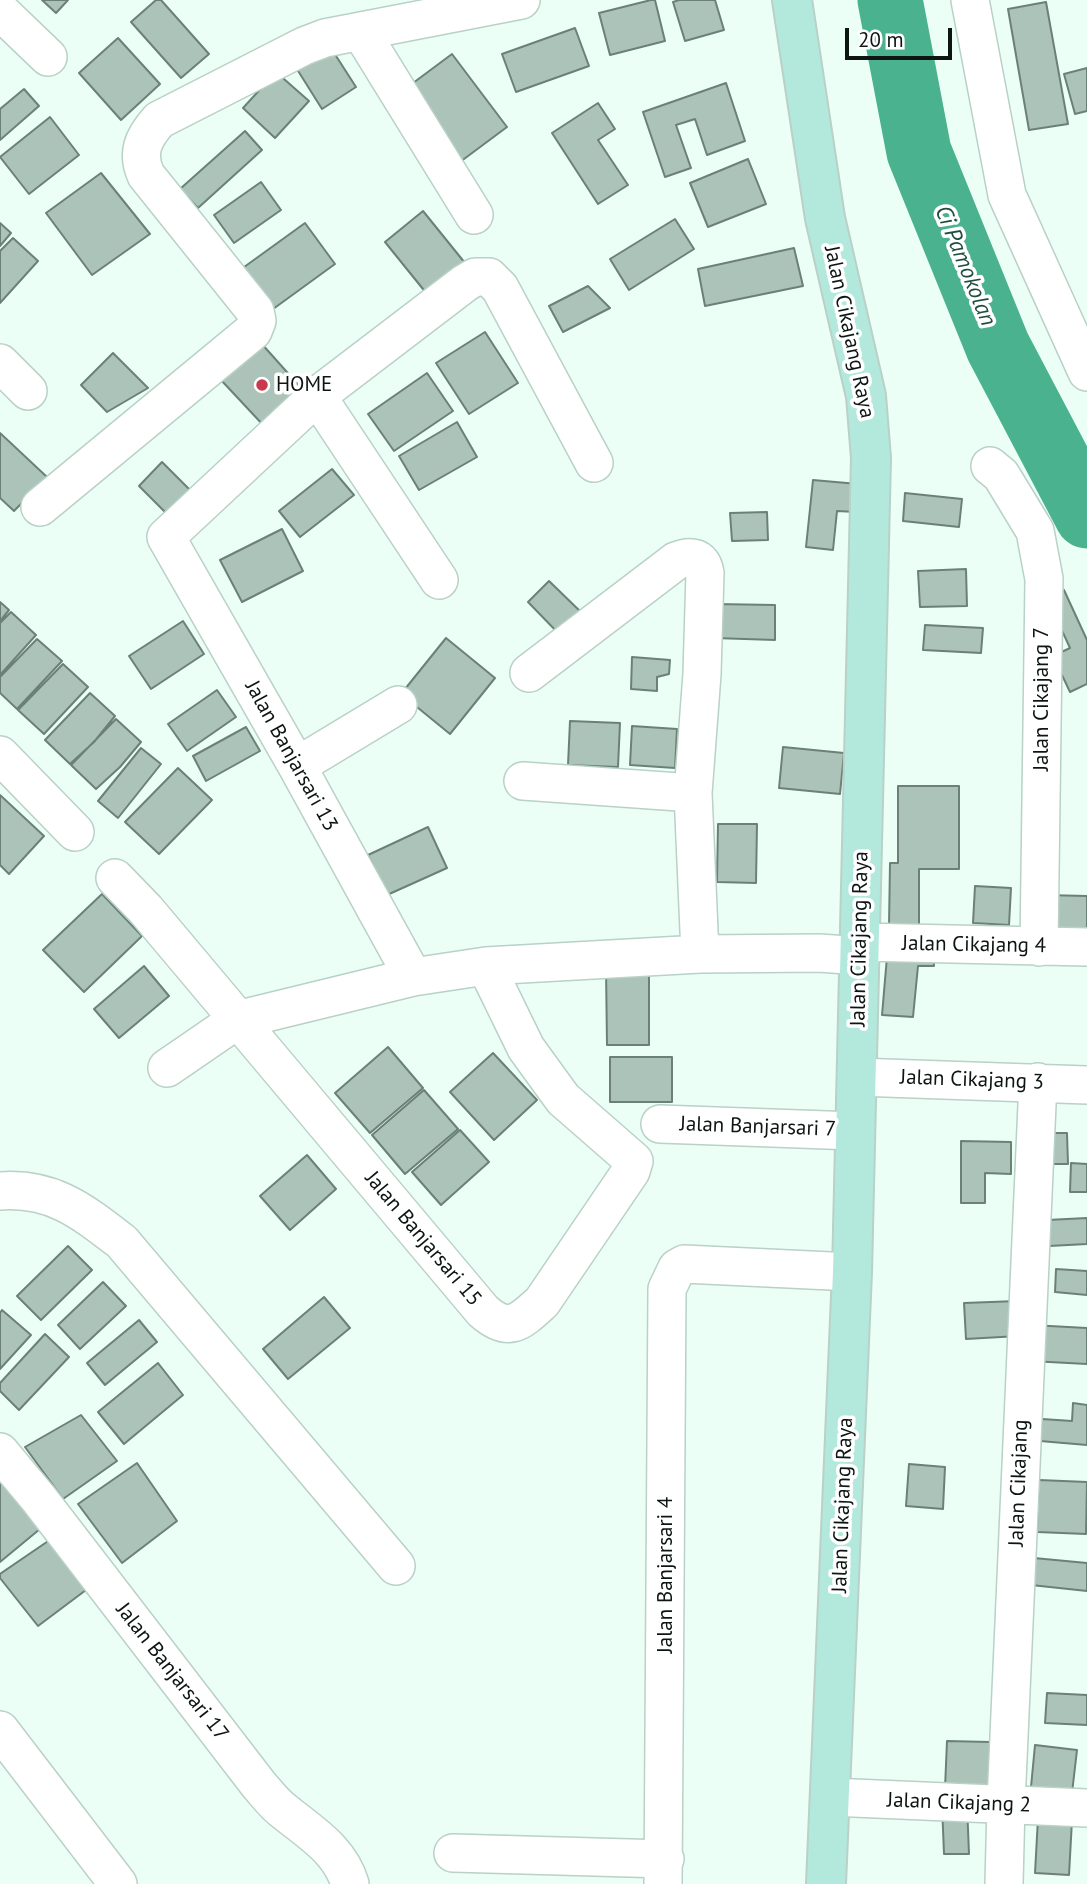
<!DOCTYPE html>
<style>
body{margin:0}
#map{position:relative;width:1087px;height:1884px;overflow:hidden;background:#ebfff6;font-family:"PT Sans",sans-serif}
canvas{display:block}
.scale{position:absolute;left:845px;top:28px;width:107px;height:32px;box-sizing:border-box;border:4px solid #0d1512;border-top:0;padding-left:9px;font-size:21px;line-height:24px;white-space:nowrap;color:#0d1512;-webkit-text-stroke:5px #fff;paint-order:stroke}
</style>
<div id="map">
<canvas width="1087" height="1884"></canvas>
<div class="scale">20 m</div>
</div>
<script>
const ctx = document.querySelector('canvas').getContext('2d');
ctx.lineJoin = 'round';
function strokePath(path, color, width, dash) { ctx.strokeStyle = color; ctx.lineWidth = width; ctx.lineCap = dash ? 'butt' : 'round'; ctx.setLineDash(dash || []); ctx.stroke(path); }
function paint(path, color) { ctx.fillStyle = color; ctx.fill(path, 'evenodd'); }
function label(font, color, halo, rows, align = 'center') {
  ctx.font = font + ' "PT Sans",sans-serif'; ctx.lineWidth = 7; ctx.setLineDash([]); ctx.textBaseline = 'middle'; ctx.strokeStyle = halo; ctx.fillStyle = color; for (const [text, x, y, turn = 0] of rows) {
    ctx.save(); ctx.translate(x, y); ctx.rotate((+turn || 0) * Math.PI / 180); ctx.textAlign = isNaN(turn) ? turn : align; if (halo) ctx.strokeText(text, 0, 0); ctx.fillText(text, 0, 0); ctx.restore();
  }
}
strokePath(new Path2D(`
 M890,0L919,152L998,347L1087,516`), '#4ab28e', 65);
const building = new Path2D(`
 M42,0H68L56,13Z
 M156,0H161L209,54L181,78L131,22Z
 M651,0H655L665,41L610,55L599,13Z
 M679,0H715L724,30L685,41L673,2Z
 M1046,2L1068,124L1029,130L1008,9Z
 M575,28L589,66L516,92L502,54Z
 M118,38L160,84L121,120L79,73Z
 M329,45L356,87L322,109L295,66Z
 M452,54L507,127L460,162L405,89Z
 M1087,68V111L1075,114L1064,74Z
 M276,72L309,101L275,138L243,108Z
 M726,83L745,141L707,155L695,119L676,125L691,168L665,177L643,112Z
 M24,89L39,106L0,140V109Z
 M598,103L615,129L598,140L628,185L598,204L552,133Z
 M50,117L79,155L29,194L0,157Z
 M245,131L262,150L198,208L180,189Z
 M748,159L766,204L708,227L690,183Z
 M101,173L150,234L92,275L46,213Z
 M261,182L281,210L234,243L214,215Z
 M423,211L465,263L427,294L385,242Z
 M675,219L694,249L629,290L610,259Z
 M0,223L11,233L0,246Z
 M305,223L335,264L269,312L240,270Z
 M13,238L38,261L0,303V251Z
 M794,248L803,286L705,306L698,269Z
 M588,286L610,308L563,332L549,306Z
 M485,332L518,383L469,414L436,363Z
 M261,343L303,390L264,426L221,380Z
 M113,353L148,388L107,412L81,385Z
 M427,373L453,411L394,451L368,414Z
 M457,422L477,457L419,490L399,456Z
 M0,433L47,477L14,511L0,498Z
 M162,462L191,491L167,514L139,486Z
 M332,469L354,495L300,537L279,511Z
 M813,480L858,484L856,512L837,511L833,550L806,547Z
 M905,493L962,499L959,527L903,521Z
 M767,512L768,540L732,541L730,513Z
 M282,529L303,571L242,602L220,560Z
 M966,569L967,606L920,607L918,571Z
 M549,581L583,614L561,636L528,602Z
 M1064,590L1087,640V684L1070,692L1053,656L1070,648L1047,598Z
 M0,602L9,610L0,621Z
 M715,604L775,605V640L714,638Z
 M11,612L36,635L0,675V623Z
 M183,621L204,654L151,689L129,656Z
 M925,625L983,628L981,653L923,650Z
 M446,638L495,678L450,734L401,694Z
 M37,639L62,661L17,709L0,693V677Z
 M632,657L670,660L669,674L657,677V691L631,689Z
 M63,664L88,687L44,734L18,710Z
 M217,690L236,717L187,751L168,724Z
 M90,693L115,716L94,742L70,764L45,740Z
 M116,719L141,742L120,767L96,789L71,765Z
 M570,721L620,723L618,767L568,765Z
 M632,726L677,729L675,768L630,765Z
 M246,727L260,751L206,781L193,756Z
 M783,747L844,753L840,794L779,788Z
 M141,748L161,764L118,818L98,801Z
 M178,768L212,800L159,854L125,822Z
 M898,786H959V869H919V926H889L890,863H898Z
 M0,795L44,836L9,874L0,865Z
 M718,824H757L756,883L717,882Z
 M428,827L447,868L387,895L368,855Z
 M975,886L1011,888L1009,925L973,923Z
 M102,894L142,936L84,992L43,950Z
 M1044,895L1087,896V936L1044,935Z
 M888,945L933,946L934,966H918L913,1017L882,1015Z
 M144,966L169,996L119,1038L94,1009Z
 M606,969H649V1045H607Z
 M388,1047L423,1088L370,1133L335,1093Z
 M493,1053L537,1100L494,1140L450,1092Z
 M610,1057H672V1102H610Z
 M424,1090L458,1129L405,1174L372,1135Z
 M460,1130L489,1162L441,1205L412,1172Z
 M1040,1133H1067L1068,1164H1041Z
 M961,1141L1011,1142V1174L985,1173V1203H961Z
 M307,1155L336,1189L290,1230L260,1196Z
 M1071,1163L1087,1164V1192H1070Z
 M1087,1218V1244L1049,1246L1047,1220Z
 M68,1246L92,1270L41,1320L17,1296Z
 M1056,1269L1087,1271V1295L1055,1292Z
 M103,1282L126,1306L80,1349L58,1325Z
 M324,1297L350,1328L288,1379L263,1349Z
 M1017,1301L1019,1336L966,1339L964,1303Z
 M2,1310L31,1335L0,1369V1313Z
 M139,1320L157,1342L105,1385L87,1363Z
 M1031,1325L1087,1328V1364L1030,1361Z
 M45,1334L69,1357L19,1410L0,1391V1383Z
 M158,1363L183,1395L124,1444L98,1412Z
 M1073,1403L1087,1405V1445L1040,1441L1042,1419L1072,1421Z
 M81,1415L117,1461L63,1499L25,1447Z
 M137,1463L177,1521L122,1563L78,1504Z
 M909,1464L945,1467L943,1509L906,1506Z
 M0,1472L46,1524L0,1562Z
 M1039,1480L1087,1482L1086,1534L1037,1532Z
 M57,1535L94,1584L38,1626L0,1578V1574Z
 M1034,1558L1087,1563V1591L1031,1585Z
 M1047,1693L1087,1695V1725L1045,1723Z
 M947,1741L990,1742L989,1789L945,1788Z
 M1035,1745L1077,1750L1072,1793L1031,1787Z
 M967,1804L969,1854H944L942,1805Z
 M1038,1818L1072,1820L1069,1875L1035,1873Z`);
paint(building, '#abc3b8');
strokePath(building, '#6b8178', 2);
const minor = new Path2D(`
 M970,0L1007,195L1087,372
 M0,11L48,57
 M361,32L474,215
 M0,363L28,391
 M317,396L439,580
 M990,466L1001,475L1035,531L1044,579L1039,947
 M40,507L253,331L257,321L255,311L146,175C136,153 143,138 159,120L304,46L325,38L521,0
 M529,673L676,561C690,555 702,556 705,573L702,674L693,793L700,954
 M0,755L75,832
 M297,766L398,705
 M523,781L693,793
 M115,878L146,910L483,1311C509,1334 520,1322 542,1302L631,1171L634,1161L563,1099L526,1048L486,966
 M861,942L1087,947
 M413,977L297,766L166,537L317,396L465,283L475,277H489L500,288L594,463
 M167,1068L237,1020L413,977L486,966L700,954L819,953L861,956
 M857,1077L1087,1085
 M660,1124L855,1131
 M0,1191C53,1187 83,1212 122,1242L396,1566
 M0,1452L39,1499L259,1785C267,1794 275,1805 285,1812C311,1833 340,1850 350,1884
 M0,1730L118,1884
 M830,1797L1087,1808
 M453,1853L665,1859
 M663,1884L667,1289L677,1268L684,1264L852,1272
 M1004,1884L1006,1804L1038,1082`);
const secondary = new Path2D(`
 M792,0L825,218L866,396L871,458L852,1272L826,1884`);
strokePath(minor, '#b9d1c7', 40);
strokePath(secondary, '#b9d1c7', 42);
strokePath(minor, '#fff', 37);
strokePath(secondary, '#b3e9dc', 38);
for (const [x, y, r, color] of [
 [262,385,7,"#c9394d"]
]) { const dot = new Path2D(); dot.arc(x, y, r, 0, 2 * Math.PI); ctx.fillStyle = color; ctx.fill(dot); strokePath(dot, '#fff', 2.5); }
label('21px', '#0d1512', '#fff', [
 ["Jalan Cikajang Raya",849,332,78],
 ["Jalan Cikajang 7",1042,699,-90],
 ["Jalan Banjarsari 13",291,756,61],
 ["Jalan Cikajang Raya",860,939,-89],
 ["Jalan Cikajang 4",974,945,1],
 ["Jalan Cikajang 3",972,1080,2],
 ["Jalan Banjarsari 7",758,1127,2],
 ["Jalan Banjarsari 15",423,1239,50],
 ["Jalan Cikajang",1019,1483,-88],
 ["Jalan Cikajang Raya",843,1505,-88],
 ["Jalan Banjarsari 4",666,1575,-90],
 ["Jalan Banjarsari 17",172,1672,52],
 ["Jalan Cikajang 2",959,1803,2]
]);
label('21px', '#0d1512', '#fff', [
 ["HOME",276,385]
], 'left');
label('italic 23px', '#214d3d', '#fff', [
 ["Ci Pamokolan",965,266,68]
]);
</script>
